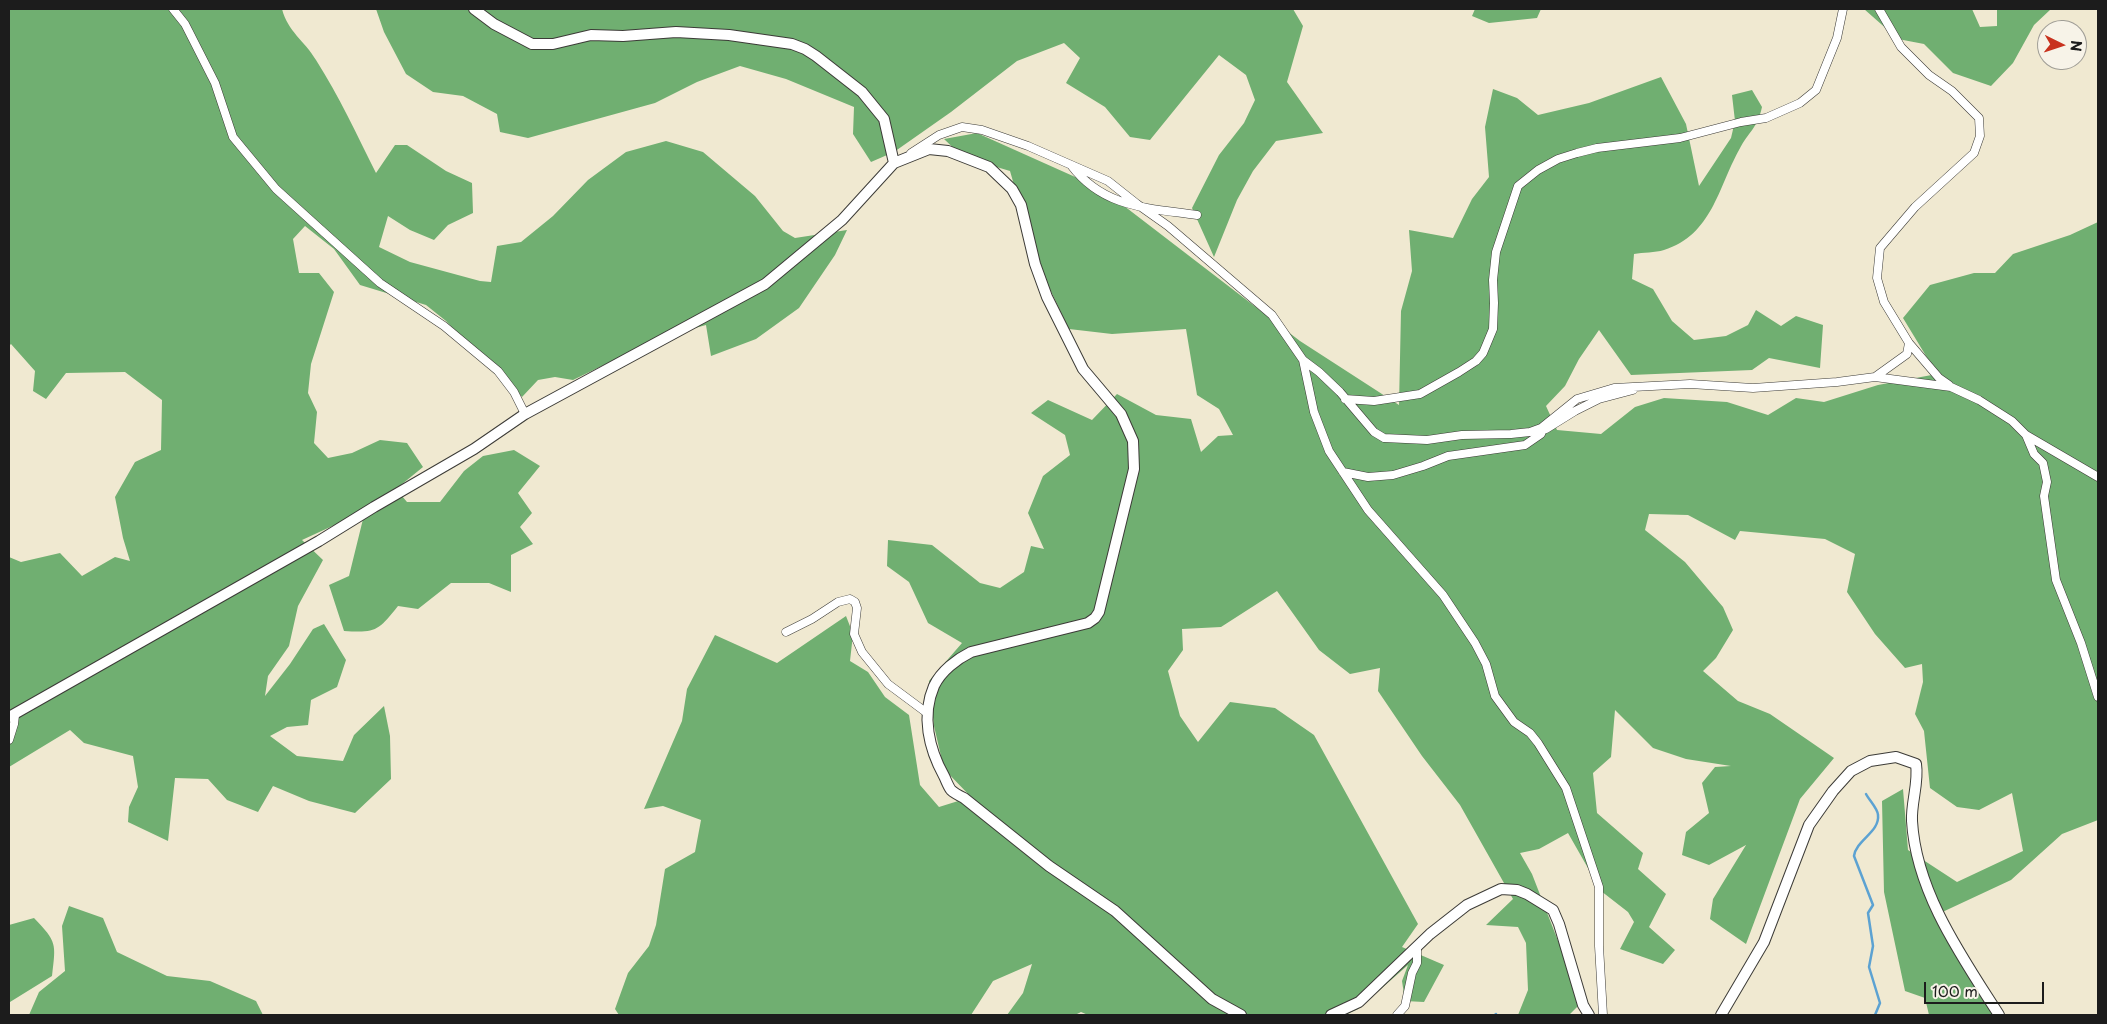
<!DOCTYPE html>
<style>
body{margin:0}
#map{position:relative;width:2107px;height:1024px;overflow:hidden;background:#f0e9d1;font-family:"Playpen Sans",sans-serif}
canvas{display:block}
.frame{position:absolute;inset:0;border:10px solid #1c1c1c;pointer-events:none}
.north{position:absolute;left:2037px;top:20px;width:50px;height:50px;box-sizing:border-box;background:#f7f3e8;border:1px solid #9f9d96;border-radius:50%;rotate:94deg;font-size:14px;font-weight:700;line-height:20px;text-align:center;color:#1c1c1c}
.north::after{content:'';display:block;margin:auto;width:18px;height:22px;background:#c8321e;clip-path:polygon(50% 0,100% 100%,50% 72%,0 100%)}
.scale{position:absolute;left:1924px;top:982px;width:120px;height:22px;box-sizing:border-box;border:2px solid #1c1c1c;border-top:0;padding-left:6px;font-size:15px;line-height:18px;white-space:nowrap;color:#1c1c1c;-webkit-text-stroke:4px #f7f3e8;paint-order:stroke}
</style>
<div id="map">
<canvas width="2107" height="1024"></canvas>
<div class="frame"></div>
<div class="north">N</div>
<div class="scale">100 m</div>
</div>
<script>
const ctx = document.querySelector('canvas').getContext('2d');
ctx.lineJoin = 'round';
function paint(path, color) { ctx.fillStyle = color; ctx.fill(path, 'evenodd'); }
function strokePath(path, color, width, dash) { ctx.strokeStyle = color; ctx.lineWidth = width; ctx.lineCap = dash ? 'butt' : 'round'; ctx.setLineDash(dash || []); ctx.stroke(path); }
paint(new Path2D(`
 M9,9H282C288,32 304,40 316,60C339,96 357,135 376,173L395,145H407L446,171L472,183L473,213L448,225L434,240L410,230L388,216L379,247L410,262L480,281L491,282L497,246L521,242L553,216L588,180L626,152L666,141L703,152L755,196L783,231L795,238L847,230L835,255L799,308L756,339L711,356L706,325L659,338L573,380L555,377L538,380L522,397L494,363L468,345L446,321L426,305L360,285L334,249L305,226L293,239L299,273H319L334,292L311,364L308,393L317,412L314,443L328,458L352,453L380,440L407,443L423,467L396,489L407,502H440L464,471L483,456L514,450L540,466L518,493L532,513L520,527L533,544L511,555V592L489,583H451L418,609L398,606C378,631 376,633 344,631L329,585L349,576L365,511L302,540L323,560L298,606L289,646L268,676L265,696L290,664L313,629L324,624L346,660L337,687L311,700L308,725L287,727L270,736L297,756L343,761L354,735L384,706L390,736L391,779L355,813L309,801L273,786L258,812L227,800L208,779L175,778L168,841L128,822L129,807L138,787L133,756L84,743L70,730L9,767V557L21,562L60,553L82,576L115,557L130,561L123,538L115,497L135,462L161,450L162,400L125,372L66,373L46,399L33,391L35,371L11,344L9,346Z
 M376,9H1293L1303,26L1287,82L1323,133L1276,141L1253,171L1237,200L1214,257L1192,208L1219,155L1244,123L1255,100L1246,75L1219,55L1150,140L1130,137L1105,107L1066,83L1080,58L1064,43L1017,61L951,112L894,152L871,162L853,134L854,107L786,79L740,66L697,82L655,103L528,138L500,132L497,114L463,96L433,92L406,74L384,32Z
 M1475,9H1541L1537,18L1489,23L1472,16Z
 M1864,9H1972L1980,27L1997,26V9H2051L2034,25L2013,63L1991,86L1953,73L1924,44L1898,39Z
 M1661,77L1686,124L1699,186L1731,138L1735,121L1732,95L1752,90L1762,107C1757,129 1749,131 1739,150C1718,188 1712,235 1664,250C1655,253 1643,252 1634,254L1632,279L1653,289L1672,321L1694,340L1726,336L1748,325L1756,310L1781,326L1796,316L1823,325L1820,368L1769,358L1752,370L1631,375L1599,330L1579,359L1565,386L1546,406L1557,430L1601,434L1635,407L1664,398L1727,402L1768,415L1796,398L1824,402L1878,385L1937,374L1903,318L1930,285L1974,273H1995L2013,254L2070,235L2098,222V820L2062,834L2011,880L1936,915L1995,1015H1929L1925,998L1905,991L1884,892L1882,801L1903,789L1908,850L1957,882L2023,851L2012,793L1979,810L1957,807L1930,788L1924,731L1915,714L1923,682L1922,664L1905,668L1875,634L1847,592L1855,554L1825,539L1740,531L1735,540L1688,515L1649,514L1645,530L1685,562L1723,607L1733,630L1716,658L1703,671L1738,701L1770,714L1834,758L1800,799L1746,944L1710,919L1713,899L1746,845L1709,865L1682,855L1686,832L1709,813L1702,783L1715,767L1731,766L1686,759L1653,748L1615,710L1611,757L1593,773L1597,813L1643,853L1638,869L1666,894L1649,927L1675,950L1663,964L1620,949L1634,922L1628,912L1601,891L1568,833L1539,849L1520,853L1532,874L1560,946L1579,1005L1569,1015H1518L1528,990L1526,943L1518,927L1486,925L1513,899L1460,805L1422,756L1378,691L1380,668L1350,674L1319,650L1277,591L1221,627L1182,629L1183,650L1168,671L1180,716L1198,742L1230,702L1275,708L1314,735L1418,924L1402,947L1444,965L1424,1002L1405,1001L1402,981L1408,965L1358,1009L1345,1015H1088L1081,1012L1075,1015H1007L1023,993L1032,964L993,981L971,1015H619L615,1009L628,973L649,946L656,925L665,869L695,852L701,820L663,806L644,809L682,721L687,689L715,635L777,663L846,616L853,634L850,661L868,672L885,697L909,715L920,785L939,807L971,797L944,769L934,726L929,681L962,643L928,623L909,582L887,566L888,540L932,545L980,583L1000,588L1024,572L1031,546L1044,549L1028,513L1043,476L1070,455L1065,435L1031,413L1048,400L1092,420L1117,394L1156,415L1191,419L1201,452L1218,436L1233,435L1219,409L1197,395L1186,329L1112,334L1069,329L1035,258L1010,171L963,157L944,139L977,133L1102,189L1300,341L1399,405L1401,311L1412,271L1409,230L1453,238L1472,199L1489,177L1485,127L1493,89L1517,98L1538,115L1589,103Z
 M69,906L103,918L117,952L167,976L210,981L256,1001L263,1015H29L39,992L65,971L62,926Z
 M34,918C57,942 56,943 52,976L10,1002L9,1015V925Z`), '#70af71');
strokePath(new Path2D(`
 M1866,794C1869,800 1878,809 1878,815C1880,832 1856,840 1854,856L1873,905L1868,913L1873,946L1869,967L1880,1003L1875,1015
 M1495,1015L1496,1014`), '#5ca2d2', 2.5);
const minor = new Path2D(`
 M173,9L185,24L215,83L233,137L276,189L380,283L444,326L498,371L514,392L525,414
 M911,153L939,135L962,127L982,130L1028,146L1108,181L1137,204L1168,226L1272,315L1303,360L1319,372L1340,392L1374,432L1384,438L1427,440L1462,435L1511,434L1530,432L1541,428L1577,399L1614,388L1690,384L1753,388L1837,382L1875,377L1907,354L1909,343L1884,302L1877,278L1880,248L1915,207L1974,153L1980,136L1979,118L1952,91L1929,75L1901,47L1879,9
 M1071,165C1103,208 1148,208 1197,215
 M1909,343L1939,378L1949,385
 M1303,360L1314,412L1329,451L1368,510L1443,595L1475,643L1486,664L1495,696L1514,722L1530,733L1538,743L1566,788L1599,887V946L1603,1015
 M1875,377L1951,387L1979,400L2012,421L2026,435L2098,477
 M1345,399L1374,401L1420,394L1459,372L1476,361L1483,353L1493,329L1494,303L1493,280L1496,252L1518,186L1538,170L1558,159L1577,153L1597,148L1680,138L1741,122L1766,118L1800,103L1816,90L1837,38L1843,9
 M1546,429L1575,411L1599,399L1633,390
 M2026,435L2034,454L2043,463L2047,482L2044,496L2056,580L2081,643L2098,697
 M1343,472L1368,477L1393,475L1423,466L1448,456L1525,445L1541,434L1545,425
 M786,632L812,619L838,602L850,599L855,602L857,608L854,634L862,652L888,684L927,713
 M9,740L14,724L15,715
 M1397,1015L1405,1006L1412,973L1417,963V947`);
const tertiary = new Path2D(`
 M474,9L494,24L532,44H553L591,35L623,36L676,32L729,35L792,44L805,49L816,56L862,92L884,119L894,163
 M9,717L319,541L374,507L474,449L525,414L765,284L842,220L894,163L929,149L948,151L989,167L1012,189L1021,205L1035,264L1047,297L1083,369L1121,414L1133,441L1134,469L1099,612L1095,618L1088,623L971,652C957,659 941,671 934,686C921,716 929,749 944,776C946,780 948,786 951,790C954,793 960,796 964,798L1049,866L1115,911L1212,999L1241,1015
 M1331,1015L1359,1002L1430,934L1467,905L1501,889L1517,890L1527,894L1553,910L1559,924L1583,1005L1589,1015
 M1721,1015L1764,942L1809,825L1833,791L1851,771L1870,761L1896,757L1916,764C1919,783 1911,802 1912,821C1916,892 1962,957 1999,1015`);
strokePath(minor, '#3c3b37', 9);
strokePath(tertiary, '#3c3b37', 12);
strokePath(minor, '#fff', 8);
strokePath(tertiary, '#fff', 10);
</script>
